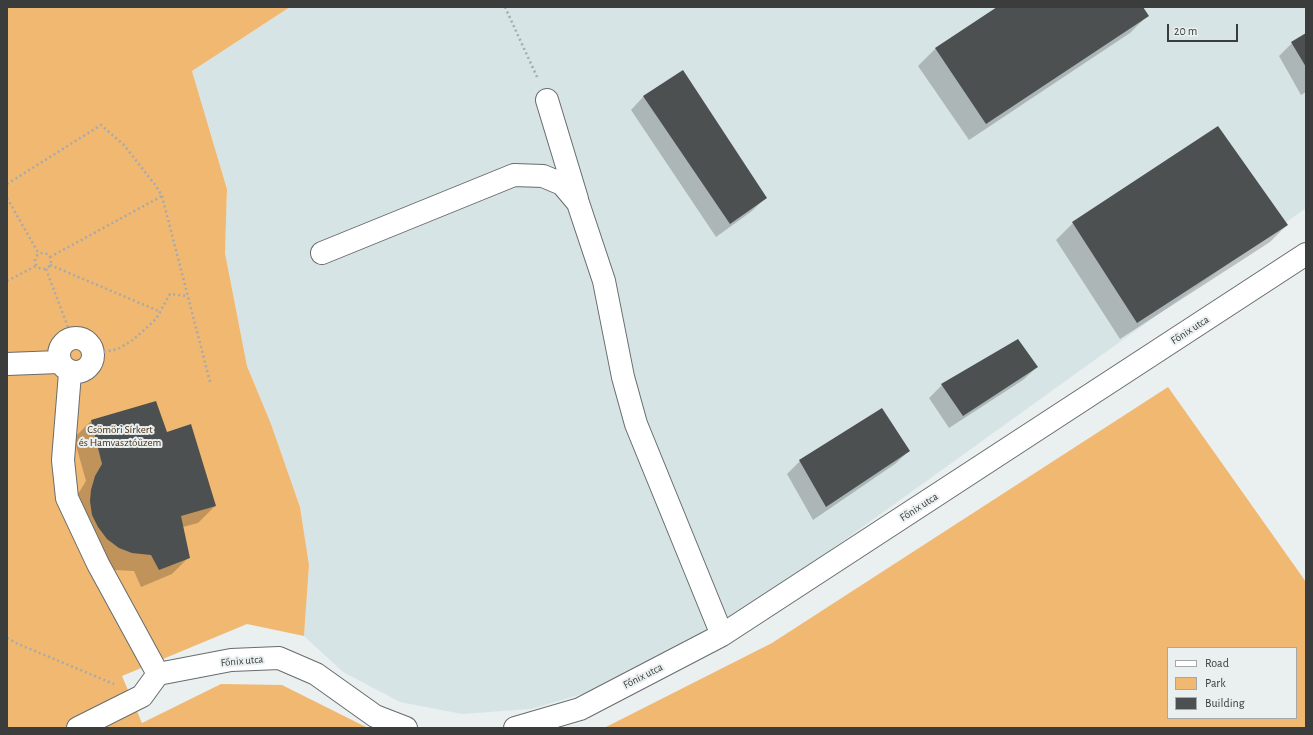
<!DOCTYPE html>
<meta charset="utf-8">
<style>
body{margin:0}
#map{position:relative;width:1313px;height:735px;overflow:hidden;background:#eaeff0;font-family:"Alegreya Sans",sans-serif}
canvas{display:block}
.frame{position:absolute;inset:0;border:8px solid #3b3d3d;pointer-events:none}
.legend{position:absolute;left:1167px;top:647px;width:130px;height:72px;box-sizing:border-box;background:#eaeff0;border:1px solid #a4a8a8;margin:0;padding:5px 7px;list-style:none;font-size:12px;color:#3b3d3d}
.legend li{display:flex;align-items:center;gap:8px;height:20px}
.legend b{width:20px;border:1px solid #a4a8a8}
.scale{position:absolute;left:1167px;top:24px;width:71px;height:18px;box-sizing:border-box;border:2px solid #3b3d3d;border-top:0;padding-left:5px;font-size:12px;line-height:14px;white-space:nowrap;color:#3b3d3d;-webkit-text-stroke:3px #eaeff0;paint-order:stroke}
</style>
<div id="map">
<canvas width="1313" height="735"></canvas>
<div class="frame"></div>
<ul class="legend">
<li><b style="height:5px;background:#fff"></b>Road</li>
<li><b style="height:11px;background:#f1b871"></b>Park</li>
<li><b style="height:11px;background:#4c5050"></b>Building</li>
</ul>
<div class="scale">20 m</div>
</div>
<script>
const ctx = document.querySelector('canvas').getContext('2d');
ctx.lineJoin = 'round';
function paint(path, color) { ctx.fillStyle = color; ctx.fill(path, 'evenodd'); }
function strokePath(path, color, width, dash) { ctx.strokeStyle = color; ctx.lineWidth = width; ctx.lineCap = dash ? 'butt' : 'round'; ctx.setLineDash(dash || []); ctx.stroke(path); }
function label(font, color, halo, rows, align = 'center') {
  ctx.font = font + ' "Alegreya Sans",sans-serif'; ctx.lineWidth = 4; ctx.setLineDash([]); ctx.textBaseline = 'middle'; ctx.strokeStyle = halo; ctx.fillStyle = color; for (const [text, x, y, turn = 0] of rows) {
    ctx.save(); ctx.translate(x, y); ctx.rotate((+turn || 0) * Math.PI / 180); ctx.textAlign = isNaN(turn) ? turn : align; if (halo) ctx.strokeText(text, 0, 0); ctx.fillText(text, 0, 0); ctx.restore();
  }
}
paint(new Path2D(`
 M290,7H1306V208L750,608L610,686L531,709L462,714L400,702L343,672L304,636L309,565L300,507L271,424L247,366L225,253L227,188L192,71Z`), '#d7e4e5');
paint(new Path2D(`
 M7,7H290L192,71L227,189L225,253L247,366L271,424L300,507L309,565L304,636L247,624L122,676L142,723L221,684L282,685L368,728H7Z
 M1168,387L1306,582V728H604L772,643ZM1168,648H1296V718H1168Z`), '#f1b871');
paint(new Path2D(`
 M999,7H1141L1147,16L1130,33L969,140L918,66L935,49Z
 M1306,35V92L1301,95L1279,56L1292,43Z
 M644,96L765,198L752,211L716,237L631,110Z
 M1218,127L1287,225L1270,242L1120,339L1056,240L1073,223Z
 M1037,367L1023,380L949,428L929,398L942,385Z
 M91,421L166,433L215,506L198,523L183,527L189,557L172,574L141,587L134,571L114,570L102,564L74,507L78,494L86,481L74,438Z
 M909,451L895,464L813,520L787,474L800,461Z`), '#0003');
paint(new Path2D(`
 M997,7H1143L1149,16L986,124L935,48Z
 M1306,33V67L1291,42Z
 M683,70L767,198L730,224L643,96Z
 M1218,126L1288,225L1137,323L1072,222Z
 M1018,339L1038,367L963,416L941,384Z
 M156,401L167,432L191,424L216,506L181,516L190,558L159,570L151,555L132,553L119,548L107,539L98,527L92,515L90,501L91,490L95,476L102,464L91,420Z
 M882,408L910,451L826,507L799,460Z`), '#4c5050');
const minor = new Path2D(`
 M547,100L577,199
 M322,253L514,175L543,176L562,184L578,203L604,281L623,377L636,424L722,635
 M59 355a17 17 0 1 1 34 0a17 17 0 1 1-34 0Z
 M7,364L59,362
 M70,373L63,460L67,498L98,564L158,674
 M78,728L142,696L158,674L231,660L279,658L316,674L375,716L406,728
 M515,728L580,709L722,635L1306,254`);
strokePath(minor, '#686c6c', 24);
strokePath(new Path2D(`
 M505,7L538,79
 M7,184L101,125L124,145L156,186L162,196L210,382
 M7,198L39,254
 M35 261a8 8 0 1 1 16 0a8 8 0 1 1-16 0Z
 M50,257L162,196
 M50,265L161,312
 M46,269L72,338
 M7,281L36,266
 M94,354L118,349L133,340L156,319L170,294L188,296
 M7,638L18,644L114,684`), '#a6aaab', 2.5, [2, 3]);
strokePath(minor, '#fff', 22);
label('11px', '#3b3d3d', '#eaeff0', [
 ["Főnix utca",1190,330,-33],
 ["Főnix utca",919,507,-33],
 ["Főnix utca",242,661,-5],
 ["Főnix utca",643,676,-27]
]);
label('11px', '#473011', '#eaeff0', [
 ["Csömöri Sírkert",120,430],
 ["és Hamvasztóüzem",120,443]
]);
</script>
